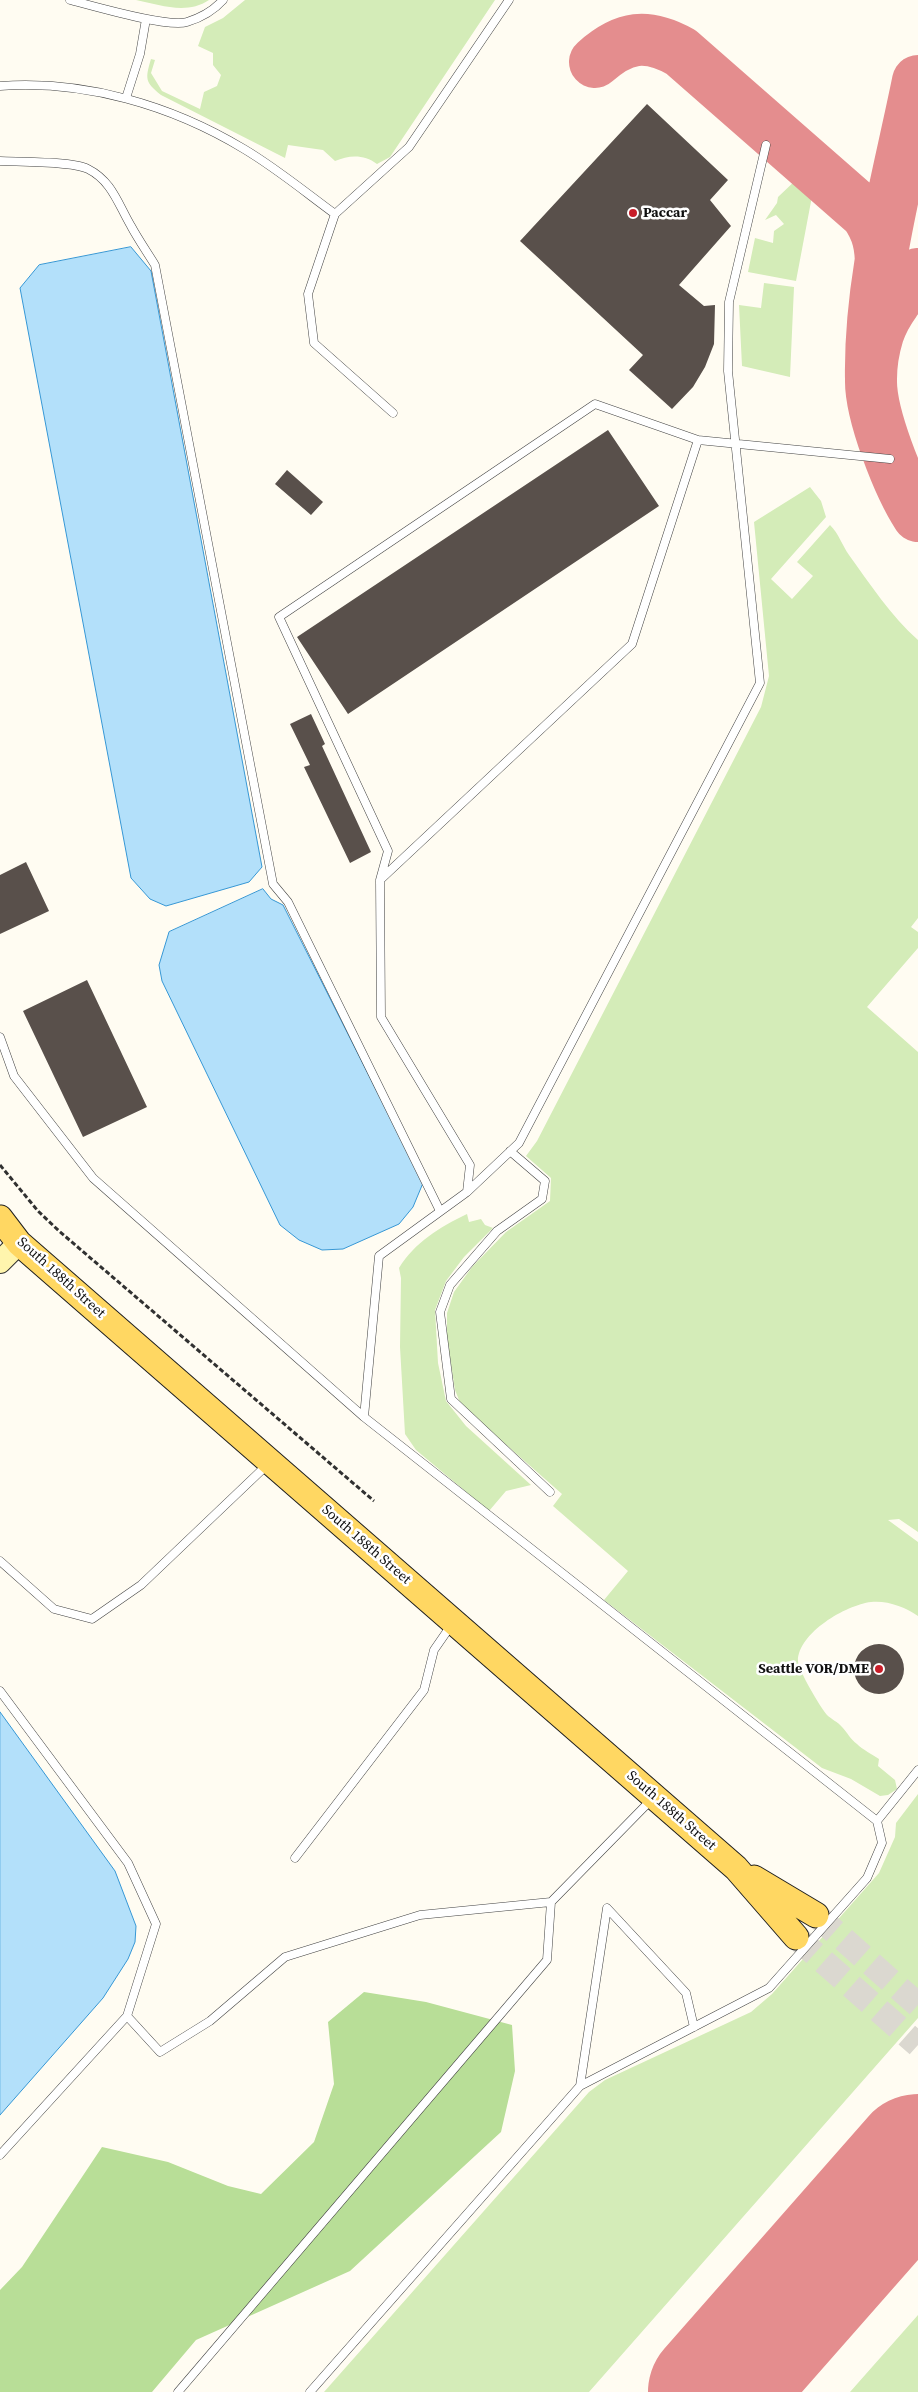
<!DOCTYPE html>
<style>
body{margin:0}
canvas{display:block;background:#fffcf2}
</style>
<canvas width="918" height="2392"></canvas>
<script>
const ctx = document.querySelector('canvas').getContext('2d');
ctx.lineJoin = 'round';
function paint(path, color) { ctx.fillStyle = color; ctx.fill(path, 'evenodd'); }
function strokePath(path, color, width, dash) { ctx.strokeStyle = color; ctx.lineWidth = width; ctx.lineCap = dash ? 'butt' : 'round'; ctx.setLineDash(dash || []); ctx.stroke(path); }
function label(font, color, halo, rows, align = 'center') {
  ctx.font = font + ' "Source Serif 4",serif'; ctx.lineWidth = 5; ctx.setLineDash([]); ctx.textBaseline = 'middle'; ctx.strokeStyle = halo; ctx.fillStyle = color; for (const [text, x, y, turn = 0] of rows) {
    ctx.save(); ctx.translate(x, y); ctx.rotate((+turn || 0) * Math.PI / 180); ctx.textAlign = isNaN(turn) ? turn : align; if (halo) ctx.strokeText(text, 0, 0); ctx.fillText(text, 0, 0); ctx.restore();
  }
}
paint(new Path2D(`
 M136,0H209C187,15 160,5 136,0Z
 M245,0H495L390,157L377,164C364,154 349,155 335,161L323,150L288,145L285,158L161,95C145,82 145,79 151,59L155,60L151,73L162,91L200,109L204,92L217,86L221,75L213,65V53L198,46L205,27L223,18Z
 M798,178L813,191L796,281L748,272L755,238L773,243L774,231L784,224L776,215L765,220L777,203L778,197Z
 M764,283L794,287L790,377L742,366L739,305L761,308Z
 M810,487L821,501L826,517L771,579L792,599L813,576L797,562L830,525C839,534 842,545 849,555C870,584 891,616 918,640V918L911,927L918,932V948L867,1007L918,1052V1532L899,1519L888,1520L918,1542V1616C906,1607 886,1600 871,1602C846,1605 798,1633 798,1661C798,1670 821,1708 827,1715C831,1719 838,1722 842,1727C847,1732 851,1740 857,1744C863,1750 872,1754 879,1759L878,1766L895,1780L897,1789L888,1795L880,1796L851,1779L822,1768L604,1600L628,1571L553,1506L562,1494L461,1405L455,1390L447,1339V1313L454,1292L472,1267L506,1232L550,1201L551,1178L526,1156L537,1141L761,707L769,676L754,522Z
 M467,1214L469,1222L481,1219L485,1225L493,1228L464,1257L446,1281L435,1310L438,1363L446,1401L466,1426L531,1485L506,1491L489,1511L416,1450L405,1434L400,1347L401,1278L399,1268C415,1242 440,1227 467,1214Z
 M918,1794V2018L589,2392H324L589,2092L605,2080L751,2012L772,1994L879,1873L895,1837L896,1823Z
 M918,2315V2392H850Z`), '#d4ecb8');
paint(new Path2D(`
 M364,1992L426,2002L512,2025L515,2071L501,2132L350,2271L196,2340L152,2392H0V2290L22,2267L102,2147L168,2162L228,2186L261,2194L314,2142L334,2084L328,2022Z`), '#b8de97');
const water = new Path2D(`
 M131,247L151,271L262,867L249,882L166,906L150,899L131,878L20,288L39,265Z
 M263,889L271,899L283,905L423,1183L413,1207L399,1224L343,1249L322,1250L299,1240L280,1225L162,981L159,965L169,932Z
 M0,1712L115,1871L136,1926L135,1942L128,1959L103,1998L0,2115Z`);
paint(water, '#b3e0fa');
strokePath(water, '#3697d5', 1);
strokePath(new Path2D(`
 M595,62C624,36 647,33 681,52L866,214C878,231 881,246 881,267
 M918,274C902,292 886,310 878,334C874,347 871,366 871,379C870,414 899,487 918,516
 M871,380C869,279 898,180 918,81`), '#e48d8e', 52);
strokePath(new Path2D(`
 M714,2392L918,2160`), '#e48d8e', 132);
paint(new Path2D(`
 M647,104L728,180L710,200L731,226L679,285L704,306L715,305L714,344L705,367L693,387L672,409L629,370L643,355L520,241Z
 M608,430L659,506L348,714L297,637Z
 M287,470L323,502L311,515L275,484Z
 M311,714L325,744L322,746L371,852L350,863L304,767L310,765L290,724Z
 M26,862L49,911L0,934V875Z
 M87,980L147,1107L83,1137L23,1011Z
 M854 1669a25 25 0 1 1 50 0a25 25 0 1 1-50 0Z`), '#59504b');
strokePath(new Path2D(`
 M816,1915L918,2005
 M796,1937L918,2045`), '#dbd8d0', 25, [25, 12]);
const lane = new Path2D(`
 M70,0C93,6 168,28 187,22C200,18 214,10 223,0
 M0,86C85,80 171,105 244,149C276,168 305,192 335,214
 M126,98L140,54L146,19
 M0,161C19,162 72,161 88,169C112,181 118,204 131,226C138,239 147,252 155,265L273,884L288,902L440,1211
 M393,413L314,343L308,294L335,214L409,147L509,0
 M380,880L388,851L279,617L595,404L698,440
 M0,1037L14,1076L93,1178L364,1417L877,1821L882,1843L867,1878L769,1988L580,2086L310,2392
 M510,1151L545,1181L542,1199L497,1231L450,1285L440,1312L451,1399L550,1492
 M467,1192L519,1143L760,683L728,371L729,302L766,145
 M364,1417L379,1256L467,1192L470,1165L381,1017L380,880L632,644L698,440L890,459
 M0,1561L54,1609L92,1619L141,1585L267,1465
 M0,1691L128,1863L156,1924L127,2016L0,2155
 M877,1821L918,1770
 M295,1858L424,1690L434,1650L452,1624
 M127,2016L160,2052L210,2021L285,1957L420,1915L551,1902L651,1800
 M580,2086L607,1908L686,1993L694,2027
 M178,2392L547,1960L551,1902`);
const secondary = new Path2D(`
 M0,1262L19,1243`);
const primary = new Path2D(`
 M0,1218L19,1243L736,1868L796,1937
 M754,1878L816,1915`);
strokePath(lane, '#424242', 9);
strokePath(secondary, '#313131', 24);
strokePath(primary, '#202020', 27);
strokePath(new Path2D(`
 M0,1165L38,1211L59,1231L374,1501`), '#313131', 3, [5, 2.5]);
strokePath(lane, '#fff', 8);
strokePath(secondary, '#fff5ad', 22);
strokePath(primary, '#ffd762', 25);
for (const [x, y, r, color] of [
 [633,213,5,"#c81e29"],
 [879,1669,5,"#c81e29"]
]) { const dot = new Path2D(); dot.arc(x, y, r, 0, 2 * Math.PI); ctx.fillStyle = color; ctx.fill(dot); strokePath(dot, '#fff', 2); }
label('bold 14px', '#0f0f0f', '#fff', [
 ["Paccar",643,213],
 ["Seattle VOR/DME",869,1669,"right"]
], 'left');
label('14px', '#0f0f0f', '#fff', [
 ["South 188th Street",61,1278,42],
 ["South 188th Street",366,1545,41],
 ["South 188th Street",671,1811,41]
]);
</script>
